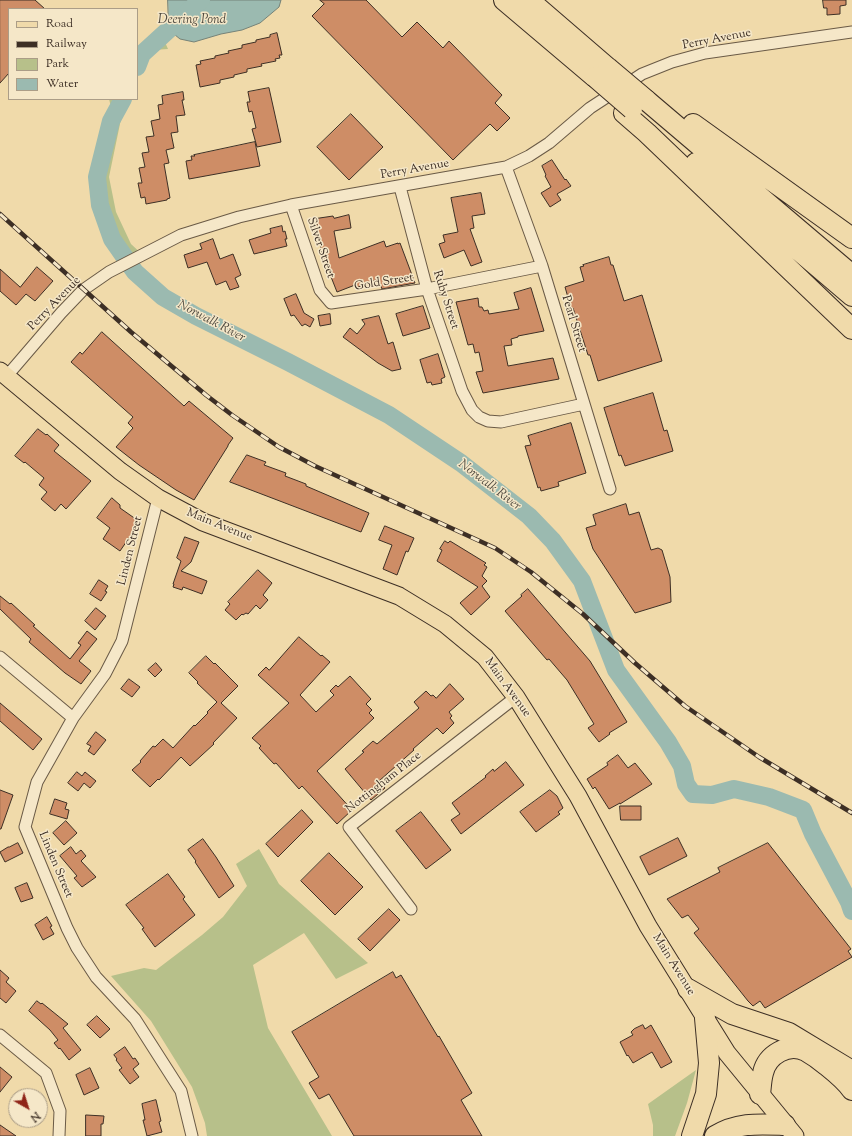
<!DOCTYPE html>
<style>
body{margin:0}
#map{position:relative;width:852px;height:1136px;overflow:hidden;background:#f0daaa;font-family:"Sorts Mill Goudy",serif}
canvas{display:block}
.legend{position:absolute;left:8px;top:8px;width:130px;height:92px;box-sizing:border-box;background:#f5e7c8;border:1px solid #ab9d87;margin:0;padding:5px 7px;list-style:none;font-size:12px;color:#3d2f25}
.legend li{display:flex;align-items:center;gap:8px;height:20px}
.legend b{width:20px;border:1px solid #ab9d87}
.north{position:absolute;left:8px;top:1088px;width:40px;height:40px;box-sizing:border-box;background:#f5e7c8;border:1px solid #ab9d87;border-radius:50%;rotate:141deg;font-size:11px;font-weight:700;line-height:16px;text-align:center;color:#3d2f25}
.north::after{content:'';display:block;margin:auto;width:14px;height:18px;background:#8f2418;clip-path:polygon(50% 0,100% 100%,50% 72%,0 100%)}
</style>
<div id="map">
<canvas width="852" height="1136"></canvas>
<ul class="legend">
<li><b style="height:5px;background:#f0daaa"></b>Road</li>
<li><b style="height:5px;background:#3d2f25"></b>Railway</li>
<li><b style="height:11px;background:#b7c08a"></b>Park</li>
<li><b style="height:11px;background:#9bbab0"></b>Water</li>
</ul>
<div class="north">N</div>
</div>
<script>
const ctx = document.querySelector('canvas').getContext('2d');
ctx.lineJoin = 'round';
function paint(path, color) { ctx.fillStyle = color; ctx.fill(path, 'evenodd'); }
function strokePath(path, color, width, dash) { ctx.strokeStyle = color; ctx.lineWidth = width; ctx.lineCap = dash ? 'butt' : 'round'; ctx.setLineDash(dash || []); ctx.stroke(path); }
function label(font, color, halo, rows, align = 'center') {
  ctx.font = font + ' "Sorts Mill Goudy",serif'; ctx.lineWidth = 3; ctx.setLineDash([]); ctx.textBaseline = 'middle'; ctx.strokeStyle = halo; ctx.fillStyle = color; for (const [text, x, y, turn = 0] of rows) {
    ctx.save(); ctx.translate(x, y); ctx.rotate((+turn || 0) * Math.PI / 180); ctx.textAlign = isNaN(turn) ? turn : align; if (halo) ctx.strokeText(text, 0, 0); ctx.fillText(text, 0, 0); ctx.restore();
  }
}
paint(new Path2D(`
 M164,40L168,49L153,50L137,67V54L149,42Z
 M109,99H118L122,111L121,119L109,177L116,212L131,244L146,258L137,263L124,250L107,215L100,177L112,111Z
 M259,849L279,884L368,963L336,979L304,933L253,965L268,1028L332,1136H207L205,1123L192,1087L151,1021L111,976L144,968L156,970L202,935L223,917L247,886L236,864Z
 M696,1070L687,1103L675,1136H653V1125L648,1104Z`), '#b7c08a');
const water = new Path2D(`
 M168,0H281L279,7L260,23L242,30L221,34L194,42L180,39L169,30Z`);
paint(water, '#9bbab0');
strokePath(water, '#758278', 1);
strokePath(new Path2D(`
 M137,67L142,54L201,0
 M123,99L111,121L97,177L100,205L112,239L135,272L163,297L196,316L288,362L389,415L461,463L529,516L553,541L582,581L616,670L668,742L682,766L686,784L693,794L712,795L734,789L769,797L803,810L813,834L849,902L852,911`), '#9bbab0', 18);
const building = new Path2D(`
 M0,0H35L45,9H9V73L0,83Z
 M320,0H366L402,37L417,22L443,48L449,41L502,95L495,103L510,118L497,131L490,124L453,160L312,16L324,4Z
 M823,0H846V5L840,6V14L827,15V8H824Z
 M277,33L282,55H279L280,58L275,59L276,61L261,64L262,66L247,69V72L234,75V77L220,80V83L200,87L196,65L201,64L200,61L215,58V56L229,53L228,51L242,48V45L256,42V40L270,37V35Z
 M269,88L281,142L257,147L252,129L256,128L252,111L249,112L247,102H250L248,92Z
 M183,92L184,100H182L185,115L176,116L178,132L171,133L174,148L166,150L169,163L164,164L170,198L167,199V200L146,204L145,197L141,198L138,183H142L139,168L145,167L142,153L149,152L146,137L154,136L151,121L160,119L158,105L163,104L162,96Z
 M351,114L383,147L349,180L317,147Z
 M255,142L260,166L189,179L186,161L192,160L191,156H195L194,155Z
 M552,160L565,180L566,179L571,186L557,194L561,200L550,207L541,193L551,187L545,176L546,175L542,166Z
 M481,193L485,214L472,216L474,228L470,229L482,262L471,266L464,250L444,258L439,244L445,242L443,235L458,232L451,198Z
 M349,215L351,228L334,231L339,258L384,241L386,247L398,243V244L400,243L415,283L382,289L378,279L356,288L355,285L337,292L322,254L318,233L315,234L313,219L333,216L334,218Z
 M282,226L283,232L285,231L287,239H285L287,246L254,254L249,240L271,233L270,229Z
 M213,239L220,259L233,254L241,275L235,278L239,287L230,290L226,281L216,285L207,262L188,268L184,255L202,249L200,244Z
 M609,257L611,265H613L624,301L642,295L662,361L598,381L590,355H588L573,308H571L565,287L584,281L580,267L584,266L583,265Z
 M37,267L53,281L35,301L26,294L16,305L0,291V269L20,287Z
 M531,288L544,331L518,336V337L511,339L512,345L504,346L508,366L553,358L559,379L483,393L476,372L483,371L479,352L475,353L473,344L468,345L456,302L478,298L479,307H482L484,311L488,310L489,314L519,309L514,293Z
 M296,294L304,313L314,319L310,327L305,324L302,326L294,315L291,316L284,299Z
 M423,306L430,328L403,336L396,314Z
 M330,314L331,324L320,326L318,316Z
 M379,316L388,344L393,342L401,369L392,371L378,363L343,337L350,328L357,334L365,324L362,320Z
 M102,332L184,406L189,401L233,438L228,445V446L194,500L176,490L139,465L116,447L133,428L128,423L133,417L71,362L80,352L82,354Z
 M438,354L445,377L441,379L442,383L432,385L431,382L427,383L420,360Z
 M653,393L664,431L667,430L673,451L625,466L621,455L619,456L604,408Z
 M571,423L586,473L558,482L559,486L541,491L540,487L538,488L525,446L531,445L528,436Z
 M38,429L46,435L47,434L59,445L54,451L91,481L66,509L61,504L55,511L41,499L47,492L39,485L44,478L25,462L24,463L15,456Z
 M247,455L266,462L264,465L286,473L285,476L306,484V486L369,513L361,532L230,482Z
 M112,498L120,505V508L140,522L120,551L103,539L110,528L97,518Z
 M626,504L629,515L639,512L651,550L658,548L662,550L670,577L671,602L635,613L593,549L586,528L596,525L593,515Z
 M385,526L414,538L408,552L406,551L397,575L383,569L392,545L379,540Z
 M185,537L199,542L191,562L181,571L207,581L202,594L183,587L182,590L173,587L174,584H173L181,561L177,558Z
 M445,541L448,543L450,541L486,563L484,565L487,567L482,576L487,581L482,586L490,597L471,615L460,603L478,587L437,561L442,550L440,549Z
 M258,570L272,583L263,595L268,600L260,609L256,605L248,614L246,613L243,615L242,614L236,620L225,610L230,604L228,602Z
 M99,580L108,586L105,591L107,592L101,601L90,594Z
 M528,589L590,661L627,722L609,733L610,734L599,742L588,728L594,724L567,680L549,659L547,660L505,611L522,596L521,595Z
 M0,596L10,604L11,603L35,625L33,626L70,659L81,645L78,643L87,631L97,639L79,661L91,671L81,684L65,673L29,642L31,639L0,609Z
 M96,608L106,616L95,630L85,621Z
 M299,637L321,656L322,655L330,662L300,695L316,712L334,695L330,691L336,685L338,687L350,676L371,699L366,704L372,710L369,713L374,718L317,771L352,810L337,824L302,786L299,789L276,763L274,764L259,748L261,746L252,738L289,703L258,675L266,667L269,670Z
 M206,656L214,664L215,663L238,686L221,703L237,718L213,743L214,744L190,766L181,757L159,780L158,779L150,787L132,770L141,762L140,761L153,746L155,747L163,739L173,748L194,725L195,726L208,713L207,712L217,702L197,683L198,682L189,673Z
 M156,663L162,670L155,677L148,670Z
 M129,679L140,687L132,697L121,689Z
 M450,684L464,699L449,712L452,716L450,718L454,723L443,734L437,728L413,749L414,750L379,781L385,788L371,800L345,769L364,752L362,751L373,741L377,744L419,708L414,702L426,691L431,696L433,695L436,698Z
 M0,703L42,739L33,750L0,721Z
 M96,732L106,740L94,755L88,751L91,746L87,744Z
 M618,755L628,768L635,763L652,784L620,804V803L609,809L595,787L593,789L587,779L608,765L607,763Z
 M506,762L524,785L461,834L451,820L460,814L452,803L486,777L485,776L493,769L494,771Z
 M77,772L82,776L85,772L96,781L90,788L84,783L78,791L68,783Z
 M0,790L13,795L1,829H0Z
 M550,790L557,796L563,808L558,812L560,814L536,832L520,812Z
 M55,799L67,803L65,809L69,810L67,819L50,814Z
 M620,806H641V820H621Z
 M302,810L313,822L278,857L266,844Z
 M421,812L451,850L426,869L396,831Z
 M66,821L77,833L64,845L53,833Z
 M678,838L687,856L649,875L640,857Z
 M203,839L216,857L234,886L219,898L195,862L196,861L188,850Z
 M18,843L23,853L5,862L0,852L8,847H9Z
 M768,843L851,949L848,951L852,957L765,1008L760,1001L753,1006L748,1001L694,933L699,929L688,915L682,918L667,899L720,872L718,868Z
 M71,847L76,854L81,850L86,856L81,861L96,877L82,887L74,878L77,876L60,856Z
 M329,853L363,887L335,915L301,881Z
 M168,874L185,897L183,899L195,915L155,947L142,929L144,928L126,905Z
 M27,883L33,898L21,902L15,888Z
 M389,909L400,920L370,951L358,939Z
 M47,917L52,926L50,927L54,934L43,940L35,925Z
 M0,970L9,978L6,982L16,991L6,1003L0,998Z
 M393,972L396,978L401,975L438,1037L439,1036L472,1093L461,1100L482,1136H354L329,1094L319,1099L309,1083L319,1077L292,1032Z
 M37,1001L41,1004L42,1003L68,1024L63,1028L81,1050L69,1060L60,1048L59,1049L54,1043L58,1040L50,1030L29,1011Z
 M97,1016L110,1029L100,1038L87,1025Z
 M643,1025L645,1029L651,1025L672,1062L661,1068L652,1052L633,1063L628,1055L627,1056L620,1042L633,1035L631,1032L634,1029Z
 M125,1047L133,1059L135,1058L139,1064L133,1069L139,1077L130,1084L119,1070L122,1068L116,1060L117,1059L114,1055Z
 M0,1067L12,1077L0,1092Z
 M90,1068L99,1088L84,1095L76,1075Z
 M156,1100L161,1121L159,1122L162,1132L147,1136L143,1120H145L142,1104Z
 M86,1115L104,1116L103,1124H101V1136H86Z
 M0,1125L16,1136H0Z`);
paint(building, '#ce8d66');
strokePath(building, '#3d2f25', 1);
const minor = new Path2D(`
 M506,167L542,266L610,489
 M400,187L427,289L462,391L472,410L479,417L488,421L501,422L584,404
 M291,205L320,290L331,303L427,289L542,266
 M6,377L61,313L83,290L109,272L181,235L239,217L291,205L506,167L529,156L549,143L590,108L642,74L672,62L705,53L852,32
 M158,498L122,641L105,674L73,718L37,782L25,827L67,928L77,948L96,977L135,1019L181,1091L192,1136
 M0,657L73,718
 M411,909L349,827L516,697
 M0,1035L46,1073L60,1111L59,1136`);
const primary = new Path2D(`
 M0,371L120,471L158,498L203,522L399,596L445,624L485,657L516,697L578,796L648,926L727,1053L795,1136`);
const motorway = new Path2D(`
 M504,0L595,77
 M529,0L608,68
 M646,100L852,275
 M624,113L647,133L852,329
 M693,124L852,238
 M696,163L852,296
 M688,989L732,1014L789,1033L852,1071
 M760,1094C761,1087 761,1080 763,1073C767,1055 788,1042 806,1051C813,1055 820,1060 826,1065C836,1073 845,1080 852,1090
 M692,1136L706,1094L709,1063L705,1018
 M715,1136C738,1122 759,1124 785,1125`);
strokePath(minor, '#6a5a46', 13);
strokePath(primary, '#3d2f25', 19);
strokePath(motorway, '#3d2f25', 22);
strokePath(minor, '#f5e7c8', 11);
strokePath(primary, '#f0daaa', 17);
strokePath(motorway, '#f0daaa', 20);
const rail = new Path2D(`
 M0,214L131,332L206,395L232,415L279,447L315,466L495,548L531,572L583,614L635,663L685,706L759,757L852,813`);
strokePath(rail, '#3d2f25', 4.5);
strokePath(rail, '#f5e7c8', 3, [9]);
const motorwayBridge = new Path2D(`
 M608,68L646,100
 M595,77L632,109`);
strokePath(motorwayBridge, '#3d2f25', 22, []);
strokePath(motorwayBridge, '#f0daaa', 20);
label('12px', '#3d2f25', '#f5e7c8', [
 ["Perry Avenue",717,40,-11],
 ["Perry Avenue",415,170,-10],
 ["Silver Street",320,248,71],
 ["Gold Street",384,283,-9],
 ["Ruby Street",445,300,72],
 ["Perry Avenue",55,304,-46],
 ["Pearl Street",573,324,73],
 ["Main Avenue",219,526,22],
 ["Linden Street",131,551,-76],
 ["Main Avenue",507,688,54],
 ["Nottingham Place",384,783,-38],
 ["Linden Street",55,865,67],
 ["Main Avenue",673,965,58]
]);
label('italic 13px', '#504b41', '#f5e7c8', [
 ["Deering Pond",192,21],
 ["Norwalk River",211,322,28],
 ["Norwalk River",489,486,37]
]);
</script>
